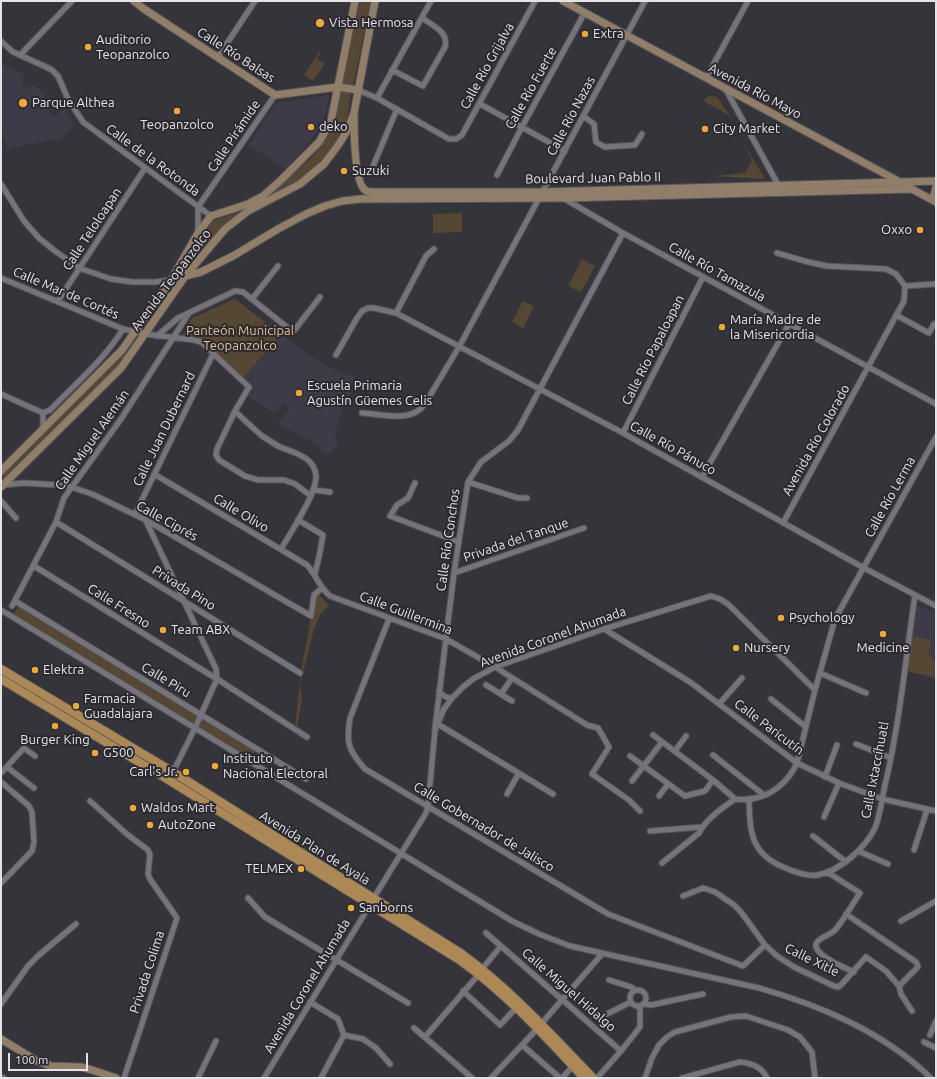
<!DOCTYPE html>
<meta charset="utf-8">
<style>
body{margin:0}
#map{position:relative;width:937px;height:1079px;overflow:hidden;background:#36343b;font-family:Ubuntu,sans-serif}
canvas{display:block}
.frame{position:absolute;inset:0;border:2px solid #e4e3e7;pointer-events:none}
.scale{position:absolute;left:8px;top:1053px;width:80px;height:18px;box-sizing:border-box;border:2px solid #e4e3e7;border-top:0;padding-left:5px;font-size:12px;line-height:14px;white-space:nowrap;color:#e4e3e7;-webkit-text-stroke:3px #2c2a30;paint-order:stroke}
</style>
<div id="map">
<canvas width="937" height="1079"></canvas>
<div class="frame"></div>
<div class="scale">100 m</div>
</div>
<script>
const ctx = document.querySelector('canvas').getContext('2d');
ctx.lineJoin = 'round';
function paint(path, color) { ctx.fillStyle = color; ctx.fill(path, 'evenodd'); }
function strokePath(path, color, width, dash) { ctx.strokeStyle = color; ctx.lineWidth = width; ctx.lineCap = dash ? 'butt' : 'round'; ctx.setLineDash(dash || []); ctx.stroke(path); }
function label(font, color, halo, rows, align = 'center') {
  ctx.font = font + ' Ubuntu,sans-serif'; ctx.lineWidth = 4; ctx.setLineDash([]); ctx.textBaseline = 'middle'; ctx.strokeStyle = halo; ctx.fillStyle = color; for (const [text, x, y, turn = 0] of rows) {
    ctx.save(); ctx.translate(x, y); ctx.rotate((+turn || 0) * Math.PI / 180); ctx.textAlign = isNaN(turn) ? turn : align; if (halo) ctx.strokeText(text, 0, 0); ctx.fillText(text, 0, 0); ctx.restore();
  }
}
paint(new Path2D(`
 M1,63L24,75L22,85L31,88L33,85L41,91L46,99L45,107L54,117L65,108L74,126L61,139L7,148L1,127Z
 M329,95L323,124L286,169L249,145L276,103Z
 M281,334L325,366L354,377L351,391L339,418L335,435L338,444L327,456L313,442L278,424L290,408L283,403L275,414L248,396L252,386L243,378Z
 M917,605L936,612V678L907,671Z`), '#3f3a47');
paint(new Path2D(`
 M357,1H371L353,86H340Z
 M320,51L321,52L317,58L325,64L313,81L304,75Z
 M340,92H348L351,94C349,102 349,110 347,118C341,144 319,168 298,183C287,191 273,197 260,203L313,156C330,135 333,117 340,92Z
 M709,96L717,97L729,115L703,101Z
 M743,142L764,177L763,179L713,176L745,173L752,160Z
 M239,212L240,214L188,268L186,267L185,263L204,232L213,221Z
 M462,213V232L433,233V214Z
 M582,259L595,266L581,292L568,286Z
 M235,299L281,334L243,378L202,343L192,337L182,336L192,318Z
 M523,301L534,306L523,328L512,322Z
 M135,332L145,334L131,356L7,481L1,475V471Z
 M315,595H319L329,605L321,613L314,629L300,685L302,699L297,728H295L301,673Z
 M20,603L256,748L249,761L12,617Z
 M913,637L931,640L928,655L932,656V661H936V678L907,671Z`), '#554733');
const street = new Path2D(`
 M1,41L13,52L44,66L52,70L58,76L68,99L83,122L211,216
 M20,55L72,1
 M218,57L255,1
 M392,70L423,86L445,47C449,32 432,25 422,18
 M706,78L748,1
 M725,88L780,188
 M358,90L377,98L449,139H456L462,135L535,1
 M377,98L431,1
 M480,104L565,151
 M583,116L594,124L596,142L605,147L635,145L642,134
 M371,171L397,109
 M497,175L522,127L585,12
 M1,184L24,221L39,238L55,251L79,268L111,279L133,282H155L171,280
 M563,198L623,233L936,404
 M198,233V207L275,95
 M777,253L808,262L827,266L886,269L896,274L905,286L904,301L783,523
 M1,278L123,329L145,334L194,340L201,342L249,387L235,411L217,449L216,455L219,460L245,476L258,480H284L295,484L311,496
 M905,286L936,284
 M252,299L278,266
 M58,301L145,168
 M396,313L426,256L434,249
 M896,315L929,333L934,324
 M157,336L178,318L235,291L243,292L293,332L320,297
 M336,355L357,318L362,311L368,308H374L396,313L623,433L864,568L936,606
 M1,394L43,413
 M235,411C244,420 253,428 262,436C267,439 273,443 278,446C291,452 315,456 316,476C317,493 290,534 281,549
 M362,413C379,414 405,421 419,410C422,408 424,405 426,402L459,347L645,1
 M43,429V413L50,410C75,384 104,360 123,329
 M623,433L703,277
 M154,474L307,565C316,575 320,588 330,596L446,639L495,667L587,725L598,728L609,747L592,774L629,800L640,811
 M702,477L789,324
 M468,482L518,498H527
 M415,483L408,498L397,505L390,516L459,542
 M3,485L24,483L59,485L71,487L92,494L146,520L311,616L314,595L322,588
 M314,490L330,492
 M1,501L16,518
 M135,514L213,354
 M298,520L323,535L319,557L315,574
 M146,521L216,669L217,679L195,728L173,772L167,779
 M56,522L300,673
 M34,566L217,679L307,737
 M454,573L584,528
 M15,601L306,779
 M12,606L56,522L64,498L121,419L189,313
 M1,610L512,921L539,934L570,946L759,988C822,1006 883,1032 931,1078
 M389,619L350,718C346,743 348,750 365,769L608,914L743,966L765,945
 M604,629L690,682L797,763L839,783L882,799L936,811
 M820,673L866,693
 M486,685L512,701
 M439,691C443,696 446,698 452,698
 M501,694L512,678
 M771,699L806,727
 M720,703L742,678
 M436,723L553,794
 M435,728L454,573L468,482L481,462L509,441L518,430L623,233
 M653,735L713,780L735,799C739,799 744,800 748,799C769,798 788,783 797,763L815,690L835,619L936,437
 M856,744L891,758
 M675,751L686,736
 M713,755L764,795
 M630,756L685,796L705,791L713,780
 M7,767L34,788
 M1,773L24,748L35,756
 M825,777L837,745
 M632,781L662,742
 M1,782L29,806L32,812L34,842L32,851L1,883
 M507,794L519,773
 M659,796L668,784
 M749,799C750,831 750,853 783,867C792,871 807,877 818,875C840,871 865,848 875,828C881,813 882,796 886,781C900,720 906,657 915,595
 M90,801L128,835L148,850L150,855L148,874L150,879L177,918L124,1078
 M824,817L839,783
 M650,831L702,827
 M813,836L846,862
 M914,850L927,810
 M858,851L888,864
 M662,863L699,833C707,818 721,809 735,799
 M827,872L860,893C852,905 845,918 836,929C831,935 823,936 818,941C806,952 847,969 854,972
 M683,896L703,888L715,892L734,905L741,912L765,945L777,956L794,967L834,986L838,987L841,985L866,957L886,971L899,986L901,994L912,1011
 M248,898L265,917L408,1003
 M373,899L426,813L428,806L435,730L444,709L452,698L463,687L473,679L495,667L604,629L711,596L720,599L728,604L815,690
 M846,914L916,962L918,966L917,968L899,986
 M901,921L936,901
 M486,933L621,1051
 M482,969L501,946
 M609,980L631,987L635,990
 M630 998a8 8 0 1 1 16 0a8 8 0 1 1-16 0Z
 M463,991L500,1025L516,1008
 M310,1002L338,1019L344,1035
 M1,1004L28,966L39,955L76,924
 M644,1004L651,1005L703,994
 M605,1015L631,1002
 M541,1024L602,954
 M414,1028L472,1078
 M344,1035L363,1039L376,1048L390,1064
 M930,1035L936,1021
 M425,1037L479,974
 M924,1042L936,1048
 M522,1045L560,1078
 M1,1077L4,1078
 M198,1078L216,1041
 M264,1078L370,905
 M321,1078L344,1035
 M491,1078L537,1029
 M562,1078L573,1066
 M597,1078L621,1051L640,1027V1006
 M645,1078L652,1058L659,1045L667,1037L675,1032L731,1017L746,1016L788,1030L800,1037L812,1052L815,1078
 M682,1078L740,1062C751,1063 762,1067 767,1078`);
const secondary = new Path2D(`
 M134,1L144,9L275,95L338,87L358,90
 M563,1L900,182
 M354,113C354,127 354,182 365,190C367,192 369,192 371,192H542L936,181
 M908,187L936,202
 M936,187L934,195L936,201
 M171,280L201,272L233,256L278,229L306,214L325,206L342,201L360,199L564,198L912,189
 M1,471L122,350L171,280L198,233L211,216L248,204L263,196L281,180L319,142L331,121L355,1
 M1,487L121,368L186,275L225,229L248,211L300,184L324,164L339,144L347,131L354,113L375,1
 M1,1039L37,1061L51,1066L81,1067L92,1070L116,1078`);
const primary = new Path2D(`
 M1,669L173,772L462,954C511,990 551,1034 593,1078
 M1,679L167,779L458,959C505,992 545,1036 584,1078`);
strokePath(street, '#555359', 7);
strokePath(secondary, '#555359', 9);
strokePath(primary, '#555359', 10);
strokePath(street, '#76737b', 5);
strokePath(secondary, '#917e68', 7);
strokePath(primary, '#ab8855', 8);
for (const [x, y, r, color] of [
 [320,23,5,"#eca93b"],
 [585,34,4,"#eca93b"],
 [88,47,4,"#eca93b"],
 [23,103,5,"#eca93b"],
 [177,111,4,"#eca93b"],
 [311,127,4,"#eca93b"],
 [705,129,4,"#eca93b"],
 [344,171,4,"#eca93b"],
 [920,230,4,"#eca93b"],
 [722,327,4,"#eca93b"],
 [299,393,4,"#eca93b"],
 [781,618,4,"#eca93b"],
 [163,630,4,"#eca93b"],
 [883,634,4,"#eca93b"],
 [736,648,4,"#eca93b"],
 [35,670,4,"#eca93b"],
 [76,706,4,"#eca93b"],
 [55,726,4,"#eca93b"],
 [95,753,4,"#eca93b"],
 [215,766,4,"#eca93b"],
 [186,772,4,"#eca93b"],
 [133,808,4,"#eca93b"],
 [150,825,4,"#eca93b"],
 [301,869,4,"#eca93b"],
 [351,908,4,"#eca93b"]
]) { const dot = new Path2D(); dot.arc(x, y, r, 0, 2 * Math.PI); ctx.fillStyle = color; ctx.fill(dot); strokePath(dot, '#2c2a30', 1.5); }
label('13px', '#e4e3e7', '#2c2a30', [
 ["Vista Hermosa",329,23],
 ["Extra",593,34],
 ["Auditorio",96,40],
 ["Teopanzolco",96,55],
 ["Parque Althea",32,103],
 ["Teopanzolco",177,125,"center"],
 ["deko",319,127],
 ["City Market",713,129],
 ["Suzuki",352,171],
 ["Oxxo",912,230,"right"],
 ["María Madre de",730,320],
 ["la Misericordia",730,335],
 ["Escuela Primaria",307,386],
 ["Agustín Güemes Celis",307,401],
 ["Psychology",789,618],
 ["Team ABX",171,630],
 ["Nursery",744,648],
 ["Medicine",883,648,"center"],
 ["Elektra",43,670],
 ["Farmacia",84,699],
 ["Guadalajara",84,714],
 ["Burger King",55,740,"center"],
 ["G500",103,753],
 ["Instituto",223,759],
 ["Nacional Electoral",223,774],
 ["Carl's Jr.",178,772,"right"],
 ["Waldos Mart",141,808],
 ["AutoZone",158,825],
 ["TELMEX",293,869,"right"],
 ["Sanborns",359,908]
], 'left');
label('13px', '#e4e3e7', '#2c2a30', [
 ["Calle Río Balsas",236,55,33],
 ["Calle Río Grijalva",487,66,-61],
 ["Calle Río Fuerte",531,88,-61],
 ["Avenida Río Mayo",755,91,28],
 ["Calle Río Nazas",571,116,-62],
 ["Calle Pirámide",234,136,-56],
 ["Calle de la Rotonda",153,160,36],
 ["Boulevard Juan Pablo II",593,178,-1],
 ["Calle Teloloapan",92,229,-57],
 ["Calle Río Tamazula",717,272,29],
 ["Avenida Teopanzolco",171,280,-53],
 ["Calle Mar de Cortés",66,293,23],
 ["Calle Río Papaloapan",653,350,-63],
 ["Calle Juan Dubernard",164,429,-64],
 ["Calle Miguel Alemán",92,440,-55],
 ["Avenida Río Colorado",816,440,-61],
 ["Calle Río Pánuco",673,448,29],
 ["Calle Río Lerma",890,497,-61],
 ["Calle Olivo",241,513,31],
 ["Calle Ciprés",167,521,29],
 ["Calle Río Conchos",448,540,-82],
 ["Privada del Tanque",516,540,-19],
 ["Privada Pino",184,588,32],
 ["Calle Fresno",119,606,32],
 ["Calle Guillermina",406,613,21],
 ["Avenida Coronel Ahumada",553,637,-20],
 ["Calle Piru",166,680,31],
 ["Calle Paricutín",769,727,37],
 ["Calle Ixtaccíhuatl",875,770,-79],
 ["Calle Gobernador de Jalisco",484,827,31],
 ["Avenida Plan de Ayala",315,848,32],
 ["Calle Xitle",812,960,26],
 ["Privada Colima",147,972,-72],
 ["Avenida Coronel Ahumada",307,986,-59],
 ["Calle Miguel Hidalgo",569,990,41]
]);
label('13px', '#e2bf8f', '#2c2a30', [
 ["Panteón Municipal",240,331],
 ["Teopanzolco",240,346]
]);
</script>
